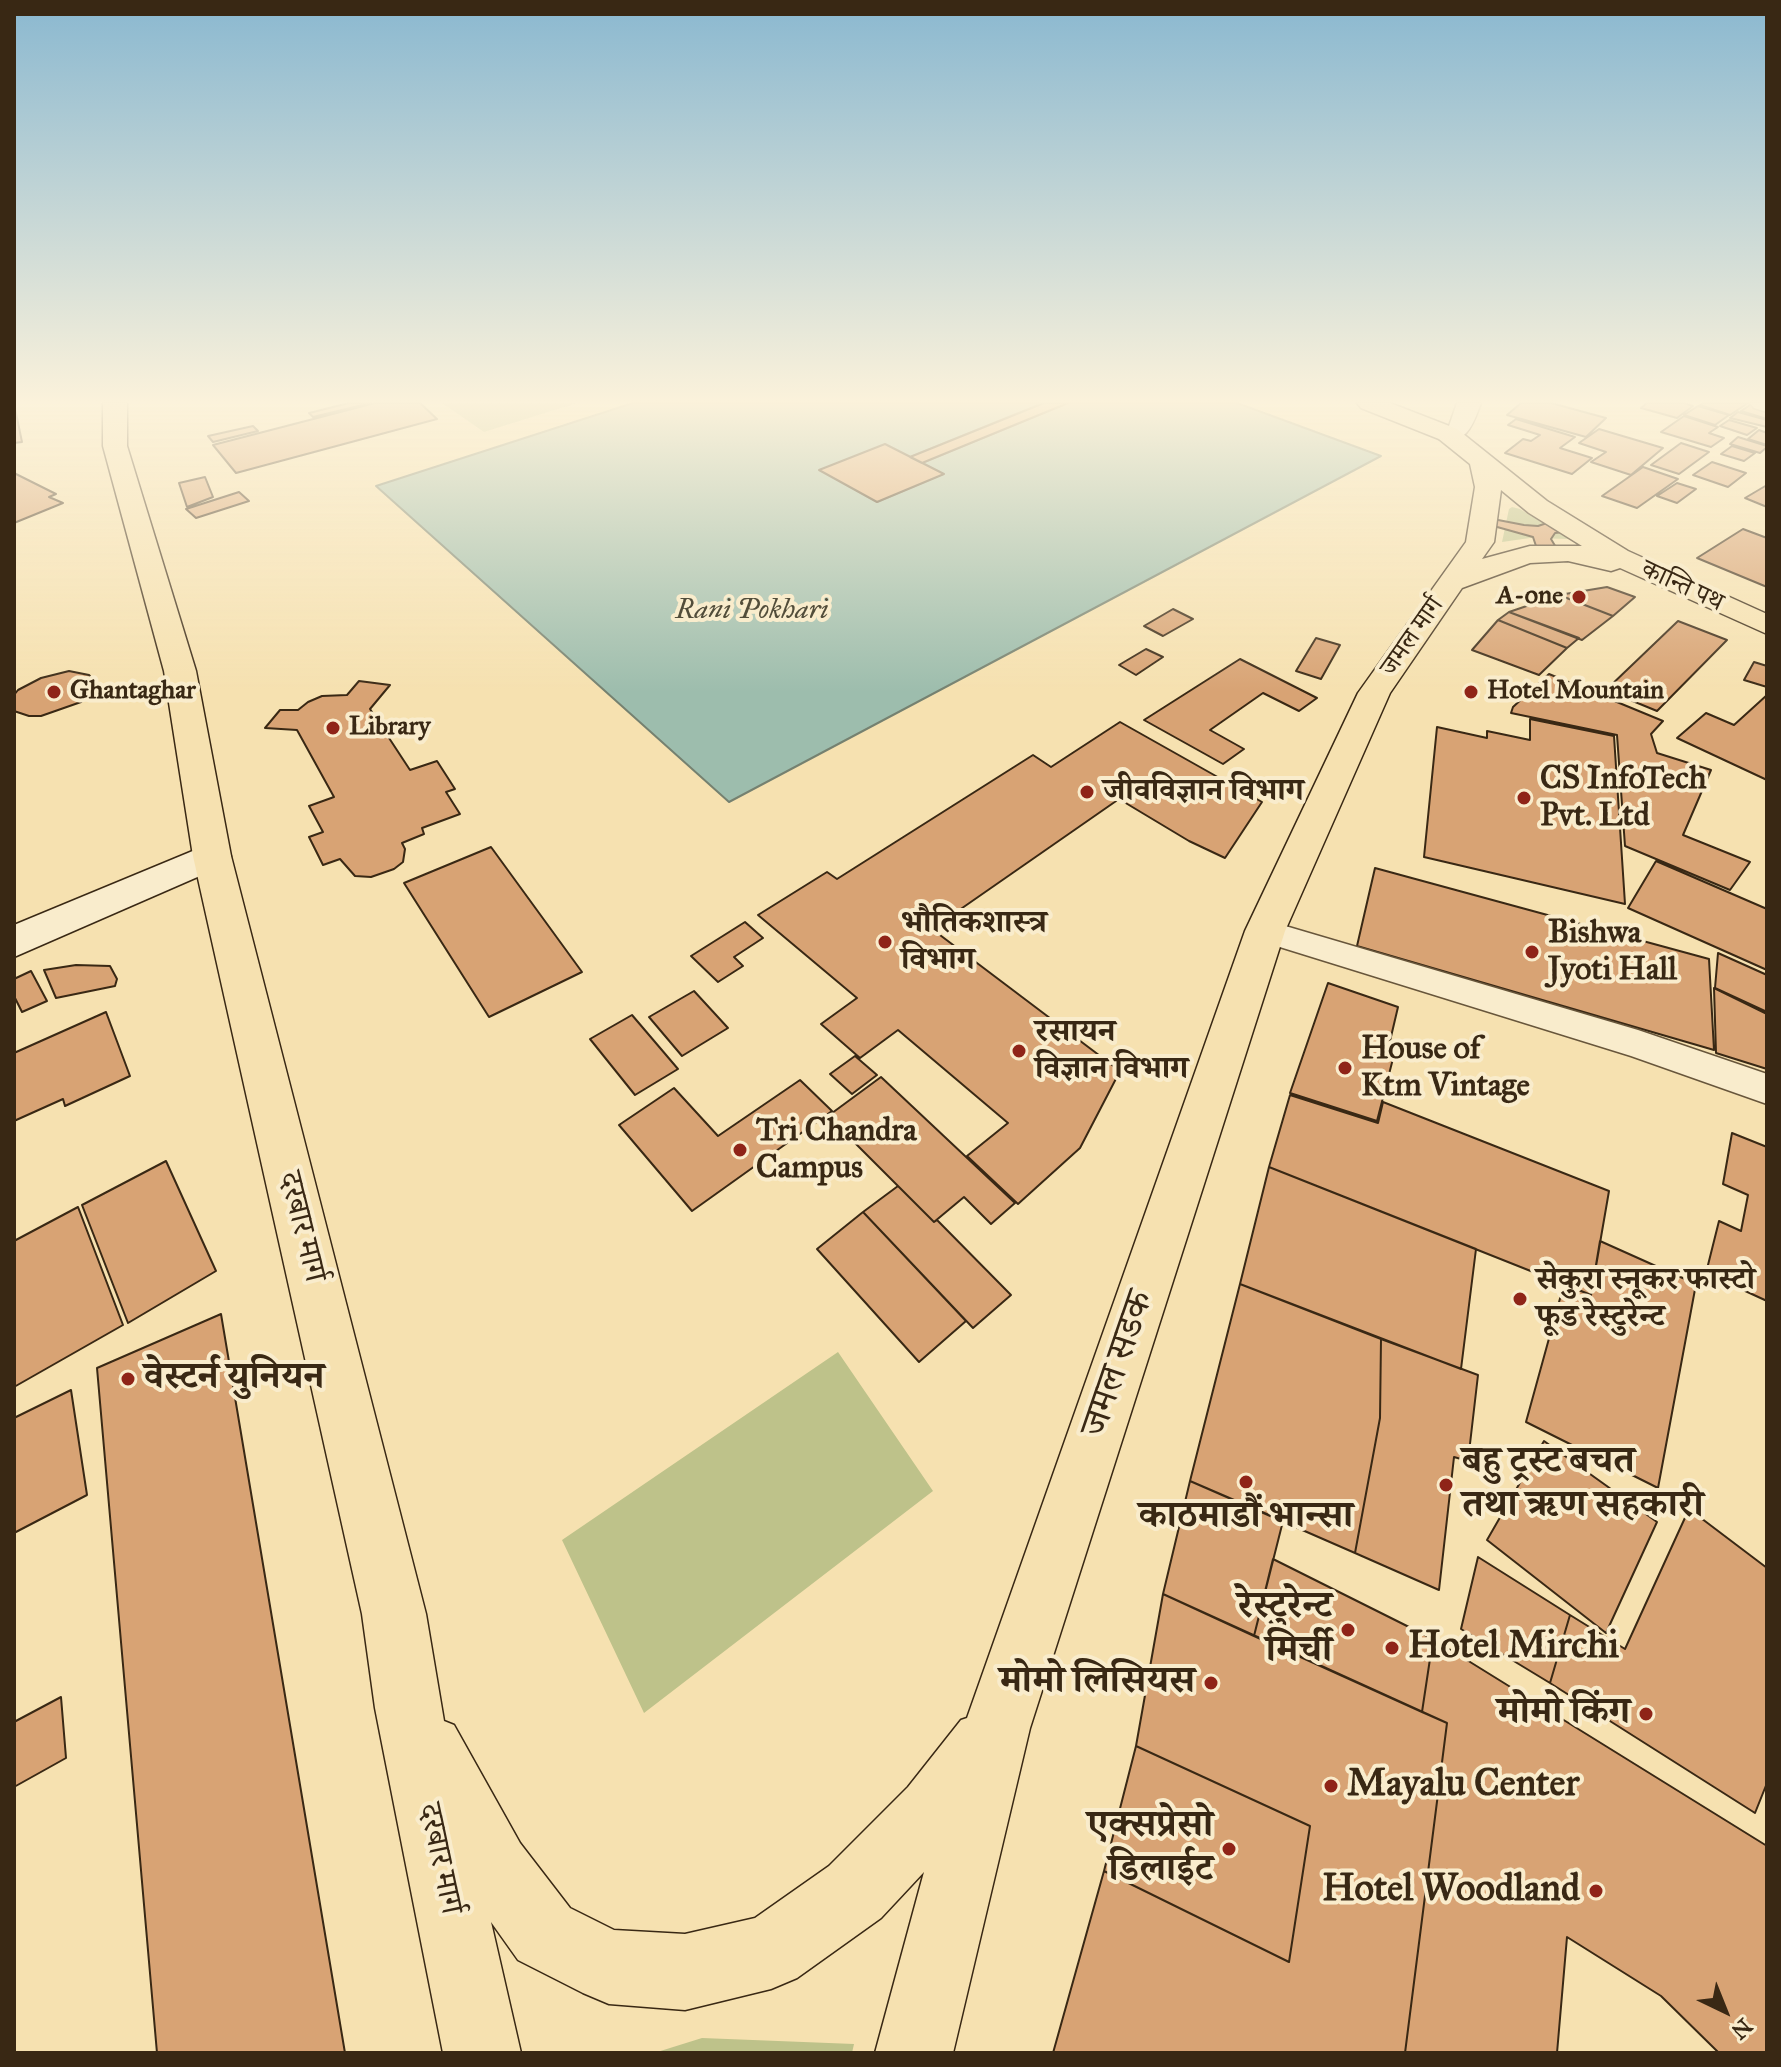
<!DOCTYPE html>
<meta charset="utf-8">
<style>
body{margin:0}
#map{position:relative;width:1781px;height:2067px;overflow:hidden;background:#f6e1b0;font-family:"IM FELL Great Primer",serif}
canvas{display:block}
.frame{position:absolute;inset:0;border:16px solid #392814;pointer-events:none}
.north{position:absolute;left:1685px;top:1971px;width:80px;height:80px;-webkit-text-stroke:6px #f9eccc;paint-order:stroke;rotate:137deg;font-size:22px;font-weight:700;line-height:32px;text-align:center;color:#392814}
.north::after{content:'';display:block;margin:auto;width:28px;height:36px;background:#392814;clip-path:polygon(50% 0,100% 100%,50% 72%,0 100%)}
</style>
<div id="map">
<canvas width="1781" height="2067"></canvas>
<div class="frame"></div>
<div class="north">N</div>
</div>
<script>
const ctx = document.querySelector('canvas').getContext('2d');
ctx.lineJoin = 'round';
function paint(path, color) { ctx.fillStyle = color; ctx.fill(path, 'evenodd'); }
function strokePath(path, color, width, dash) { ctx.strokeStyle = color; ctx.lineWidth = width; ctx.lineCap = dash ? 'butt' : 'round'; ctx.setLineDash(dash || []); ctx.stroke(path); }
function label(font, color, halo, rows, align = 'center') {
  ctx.font = font + ' "IM FELL Great Primer","Noto Serif Devanagari",serif'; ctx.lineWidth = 8; ctx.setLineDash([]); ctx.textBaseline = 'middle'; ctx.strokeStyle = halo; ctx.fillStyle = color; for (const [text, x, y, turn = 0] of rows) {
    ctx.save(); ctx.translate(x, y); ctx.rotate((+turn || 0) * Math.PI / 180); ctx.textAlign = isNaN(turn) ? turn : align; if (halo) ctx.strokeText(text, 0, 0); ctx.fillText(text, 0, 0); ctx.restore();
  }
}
paint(new Path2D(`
 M442,403H577L484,432Z
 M1512,507L1520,509L1569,539L1530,538L1502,542L1509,509Z
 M838,1352L933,1491L644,1713L562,1540Z
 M702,2038L854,2044L852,2053H654Z`), '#bec28a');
const water = new Path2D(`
 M633,403H1043L910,457L820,470L877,502L943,474L922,463L1068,403H1237L1381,456L729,802L376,486Z`);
paint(water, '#9dbdad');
strokePath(water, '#758170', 2);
const building = new Path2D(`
 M14,403L22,442L14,443Z
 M349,403H371L313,417L309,413Z
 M375,403H420L437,419L236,473L213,445Z
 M1044,403H1068L922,463L910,457Z
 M1521,403H1551L1606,418L1586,437L1507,415Z
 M1647,403H1684L1693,406L1677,418L1641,408Z
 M1703,403H1748L1730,415L1700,405Z
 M1753,403L1767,406V419L1741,411Z
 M1698,406L1729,415L1715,425L1684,415Z
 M1738,412L1767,420V427L1730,418Z
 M1684,416L1718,427L1709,433L1724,438L1711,447L1661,432Z
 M1516,419L1575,437L1560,448L1592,458L1572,474L1505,453L1523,439L1531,441L1540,435L1508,425Z
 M1729,420L1757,428L1747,435L1720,426Z
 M253,426L258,431L213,442L208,436Z
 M1599,429L1663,448L1631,475L1591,462L1606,452L1579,443Z
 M1759,430L1767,433V445L1748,439Z
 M1738,437L1767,446V447L1760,453L1730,444Z
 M1681,443L1709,452L1679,474L1651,465Z
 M885,444L944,474L877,502L819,470Z
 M1732,446L1755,453L1744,461L1721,454Z
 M1712,462L1746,473L1728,487L1693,475Z
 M1643,467L1678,479L1637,508L1602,496Z
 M14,473L56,494L49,497L63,503L14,523Z
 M205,477L213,497L187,507L179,483Z
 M1677,483L1696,489L1677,503L1657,496Z
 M1767,485V507L1745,498Z
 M239,492L249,501L196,518L186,509Z
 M1493,519L1524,525L1538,526L1550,522L1564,532L1555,533L1551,539L1557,549H1537L1533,537L1490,525Z
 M1743,529L1767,538V587L1697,558Z
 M1607,587L1635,597L1613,616L1559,595Z
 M1559,595L1613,616L1582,640L1509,612Z
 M1173,609L1193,619L1163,636L1144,626Z
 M1509,612L1579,638L1567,648L1498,620Z
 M1498,620L1567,648L1539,675L1472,650Z
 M1678,621L1727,640L1657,711L1606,690Z
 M1316,638L1340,645L1321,679L1296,671Z
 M1146,649L1163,657L1136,675L1119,665Z
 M1240,659L1317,698L1299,711L1263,693L1210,730L1244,749L1223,764L1144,720Z
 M1754,662L1767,666V687L1744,680Z
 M69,671L89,675L94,681L95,687L81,702L41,716H29L14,711V695L18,690L41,678Z
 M1549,674L1663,721L1651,734L1657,753L1711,770L1683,835L1750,862L1730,890L1625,846L1617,735L1511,713L1513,707Z
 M359,681L390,685L370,709L410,770L437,761L455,789L446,792L460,814L422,828L424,834L402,843L405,849L403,862L394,869L371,877L355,876L340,859L323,865L309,837L323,832L309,806L334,797L297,730L265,728L280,710H298L308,702L322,696L347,695Z
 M1767,695V780L1677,738L1706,713L1734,725Z
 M1530,719L1614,736L1625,904L1424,857L1437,727L1487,738V731L1530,740Z
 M1120,722L1262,802L1225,858L1189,841L1119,799L932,929L1120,1071L1080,1148L1018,1204L967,1156L1008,1123L898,1030L860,1058L821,1024L857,998L758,915L827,872L837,879L1033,755L1051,767Z
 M491,847L582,972L489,1017L404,883Z
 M1656,861L1767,909V970L1628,908Z
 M1375,868L1709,959L1714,1050L1357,946Z
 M745,922L763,938L734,957L743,966L718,982L691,956Z
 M1718,953L1767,975V1012L1715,988Z
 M76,965L110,966L117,979L115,986L56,998L44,970Z
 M31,971L47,1001L22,1012L14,996V979Z
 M1328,983L1398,1007L1390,1041L1397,1043L1377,1121L1290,1093Z
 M1714,988L1767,1014V1069L1716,1053Z
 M694,991L728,1028L682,1056L649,1017Z
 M106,1012L130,1076L65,1106L63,1099L14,1121V1053Z
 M632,1015L678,1069L635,1095L590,1039Z
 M855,1056L877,1075L852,1094L830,1074Z
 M881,1077L1015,1203L991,1224L964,1197L934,1222L828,1116Z
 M800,1080L832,1111L692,1211L619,1125L674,1088L718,1136Z
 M1290,1095L1378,1123L1383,1102L1609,1191L1591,1295L1269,1167Z
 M1732,1133L1767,1147V1301L1706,1273L1719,1221L1741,1231L1748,1195L1723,1184Z
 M166,1161L216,1271L128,1323L82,1205Z
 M1269,1167L1476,1249L1461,1369L1240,1284Z
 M898,1186L934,1222L937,1220L1011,1295L973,1328L863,1212Z
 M78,1207L123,1325L14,1387V1241Z
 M863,1212L966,1321L919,1362L817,1249Z
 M1600,1241L1696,1284L1658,1488L1526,1422L1564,1284L1591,1295Z
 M1240,1284L1381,1339L1380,1418L1355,1553L1190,1481Z
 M221,1314L345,2053H157L97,1368Z
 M1381,1339L1478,1375L1468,1461L1454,1457L1439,1590L1355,1553L1380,1418Z
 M71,1390L87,1495L14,1533V1418Z
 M1544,1441L1657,1522L1606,1633L1487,1540Z
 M1190,1481L1283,1521L1254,1636L1163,1594Z
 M1689,1509L1767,1568V1783L1755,1813L1550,1683L1570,1615L1625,1649Z
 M1478,1557L1570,1615L1550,1683L1461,1629Z
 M1273,1559L1433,1639L1422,1712L1254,1636Z
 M1163,1594L1447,1723L1405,2053H1053L1104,1871L1289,1962L1310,1826L1136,1746Z
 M1433,1639L1767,1846V2053H1719L1661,1996L1567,1937L1557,2053H1405L1447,1723L1422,1712Z
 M61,1697L66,1758L14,1787V1722Z
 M1136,1746L1310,1826L1289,1962L1104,1871Z`);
paint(building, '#d8a374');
strokePath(building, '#392814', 2);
const lane = new Path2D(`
 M1265,920L1638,1030L1767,1074V1104L1631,1056L1254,939L1249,931L1254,923Z`);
const street = new Path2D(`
 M1457,403H1481C1473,424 1467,446 1439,439L1436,434L1449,426Z
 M1750,403H1767V412L1754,408Z`);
const secondary = new Path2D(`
 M212,843L225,847L231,856L225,865L14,957V925Z`);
const primary = new Path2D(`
 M103,403H127V446L196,671L231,856L426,1614L444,1721L454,1725L520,1843L570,1908L614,1930L685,1934L755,1918L829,1866L908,1787L961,1720L967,1718L1245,931L1358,693L1466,542L1475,487L1470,464L1439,439L1361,408L1357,403H1390L1457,429L1547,501L1628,551L1767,614V634L1620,568L1611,571L1568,561L1530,563L1462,588L1390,693L1285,931L1030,1728L953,2053H875L924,1872L881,1918L797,1978L771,1989L685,2010L609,2004L583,1993L518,1960L491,1922L521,2053H443L375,1708L362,1614L193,856L164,671L103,446ZM1501,490L1529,513L1582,546H1530L1482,559L1494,542Z`);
strokePath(lane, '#68563b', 3);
strokePath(street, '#68563b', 3);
strokePath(secondary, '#392814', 3);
strokePath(primary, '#392814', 3);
paint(lane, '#f9eccc');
paint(street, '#f9eccc');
paint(secondary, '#f9eccc');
paint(primary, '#f6e1b0');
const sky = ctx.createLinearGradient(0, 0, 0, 692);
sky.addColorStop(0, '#8ab8d0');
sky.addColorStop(0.58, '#fbf2db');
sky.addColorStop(1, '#fbf2db00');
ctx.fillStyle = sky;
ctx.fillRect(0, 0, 1781, 692);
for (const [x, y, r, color] of [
 [1579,597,8,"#8f2418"],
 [54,692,8,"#8f2418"],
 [1471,692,8,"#8f2418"],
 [333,728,8,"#8f2418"],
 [1087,792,8,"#8f2418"],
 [1524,798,8,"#8f2418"],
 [885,942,8,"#8f2418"],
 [1532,952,8,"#8f2418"],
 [1019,1051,8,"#8f2418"],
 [1345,1068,8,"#8f2418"],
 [740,1150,8,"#8f2418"],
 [1520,1299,8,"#8f2418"],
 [128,1379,8,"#8f2418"],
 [1246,1482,8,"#8f2418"],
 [1446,1485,8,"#8f2418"],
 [1348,1630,8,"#8f2418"],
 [1392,1648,8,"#8f2418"],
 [1211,1683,8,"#8f2418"],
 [1646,1714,8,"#8f2418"],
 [1331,1786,8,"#8f2418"],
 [1229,1849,8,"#8f2418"],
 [1596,1891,8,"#8f2418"]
]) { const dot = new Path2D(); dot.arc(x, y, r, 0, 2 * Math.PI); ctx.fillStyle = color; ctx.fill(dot); strokePath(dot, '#f9eccc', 3); }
label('26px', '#392814', '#f9eccc', [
 ["कान्ति पथ",1682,587,25],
 ["जमल मार्ग",1413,637,-55]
]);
label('bold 26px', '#392814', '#f9eccc', [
 ["A-one",1563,597,"right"],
 ["Ghantaghar",70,692],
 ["Hotel Mountain",1487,692],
 ["Library",349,728]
], 'left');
label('italic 28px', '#524d3a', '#f9eccc', [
 ["Rani Pokhari",752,611]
]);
label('bold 32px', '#392814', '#f9eccc', [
 ["CS InfoTech",1540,780],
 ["Pvt. Ltd",1540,817],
 ["जीवविज्ञान विभाग",1103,792],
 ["भौतिकशास्त्र",901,924],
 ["विभाग",901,961],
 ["Bishwa",1548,934],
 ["Jyoti Hall",1548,971],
 ["रसायन",1035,1033],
 ["विज्ञान विभाग",1035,1070],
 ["House of",1361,1050],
 ["Ktm Vintage",1361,1087],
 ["Tri Chandra",756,1132],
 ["Campus",756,1169],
 ["सेकुरा स्नूकर फास्टो",1536,1281],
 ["फूड रेस्टुरेन्ट",1536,1318]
], 'left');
label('32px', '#392814', '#f9eccc', [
 ["दरबार मार्ग",301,1227,76],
 ["दरबार मार्ग",439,1859,78]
]);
label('38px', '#392814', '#f9eccc', [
 ["जमल सडक",1119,1364,-71]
]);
label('bold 38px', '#392814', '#f9eccc', [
 ["वेस्टर्न युनियन",144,1379,"left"],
 ["बहु ट्रस्ट बचत",1462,1463,"left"],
 ["तथा ऋण सहकारी",1462,1507,"left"],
 ["काठमाडौं भान्सा",1246,1518,"center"],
 ["रेस्टुरेन्ट",1332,1608],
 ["मिर्ची",1332,1652],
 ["Hotel Mirchi",1408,1648,"left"],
 ["मोमो लिसियस",1195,1683],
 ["मोमो किंग",1630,1714],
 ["Mayalu Center",1347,1786,"left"],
 ["एक्सप्रेसो",1213,1827],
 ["डिलाईट",1213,1871],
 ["Hotel Woodland",1580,1891]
], 'right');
</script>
